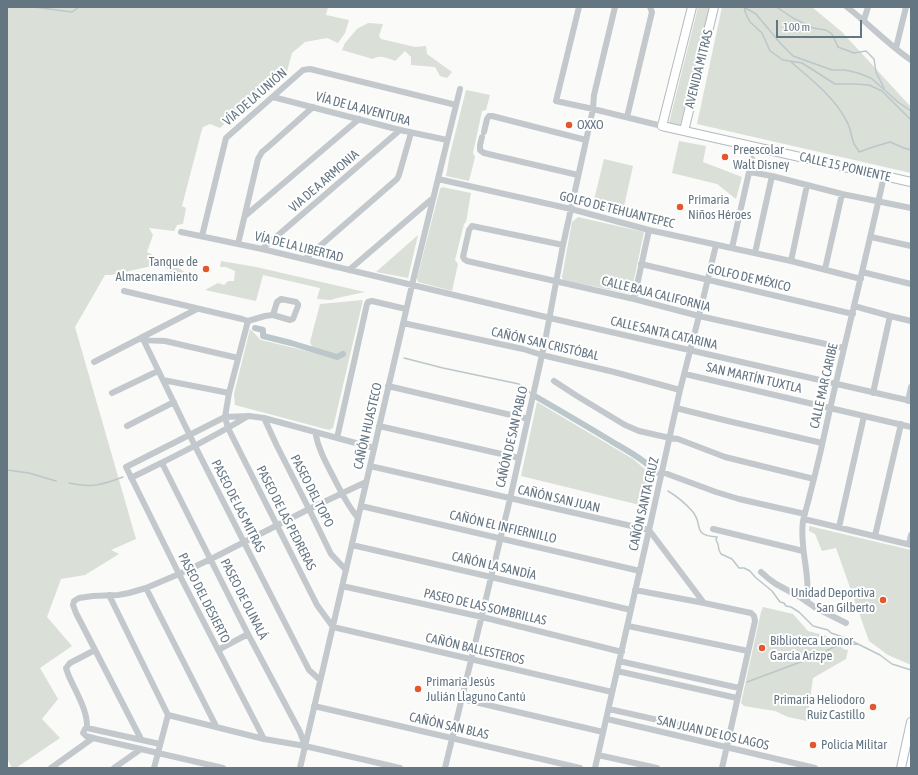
<!DOCTYPE html>
<meta charset="utf-8">
<style>
body{margin:0}
#map{position:relative;width:918px;height:775px;overflow:hidden;background:#fafaf8;font-family:"Asap Condensed",sans-serif}
canvas{display:block}
.frame{position:absolute;inset:0;border:8px solid #657683;pointer-events:none}
.scale{position:absolute;left:776px;top:20px;width:86px;height:18px;box-sizing:border-box;border:2px solid #657683;border-top:0;padding-left:5px;font-size:12px;line-height:14px;white-space:nowrap;color:#657683;-webkit-text-stroke:3px #fff;paint-order:stroke}
</style>
<div id="map">
<canvas width="918" height="775"></canvas>
<div class="frame"></div>
<div class="scale">100 m</div>
</div>
<script>
const ctx = document.querySelector('canvas').getContext('2d');
ctx.lineJoin = 'round';
function paint(path, color) { ctx.fillStyle = color; ctx.fill(path, 'evenodd'); }
function strokePath(path, color, width, dash) { ctx.strokeStyle = color; ctx.lineWidth = width; ctx.lineCap = dash ? 'butt' : 'round'; ctx.setLineDash(dash || []); ctx.stroke(path); }
function label(font, color, halo, rows, align = 'center') {
  ctx.font = font + ' "Asap Condensed",sans-serif'; ctx.lineWidth = 4; ctx.setLineDash([]); ctx.textBaseline = 'middle'; ctx.strokeStyle = halo; ctx.fillStyle = color; for (const [text, x, y, turn = 0] of rows) {
    ctx.save(); ctx.translate(x, y); ctx.rotate((+turn || 0) * Math.PI / 180); ctx.textAlign = isNaN(turn) ? turn : align; if (halo) ctx.strokeText(text, 0, 0); ctx.fillText(text, 0, 0); ctx.restore();
  }
}
paint(new Path2D(`
 M7,7H328L326,15L349,20L345,33L338,43L327,38L305,42L292,53L286,75L235,114L220,128L210,124L203,127L201,133L182,206L186,208L183,224L177,225L174,231L149,228L153,235L147,252L180,269L199,282L179,278L163,266L156,265L111,275H105L75,327L136,539L111,550L119,554L85,575L61,579L47,617L72,646L40,668L58,699L42,719L60,738L16,768H12L7,758Z
 M698,7H710L679,130L668,127Z
 M722,7H812L842,32L911,107V173L697,124Z
 M368,23L383,24L379,36L381,39L415,47L426,46L427,54L452,72L447,78L440,76L435,67L411,65V57L405,51L395,61C388,58 380,54 373,59L342,50L345,43L357,29Z
 M466,90L490,95L486,110L482,111L473,153L475,157L469,181L446,176L450,154Z
 M679,141L706,146L703,162L742,177L736,199L717,184L672,173Z
 M604,159L633,166L622,215L592,208Z
 M442,187L471,193L466,222L464,224L455,260L458,264L452,291L418,282L417,278L440,189Z
 M578,217L644,232L631,294L563,280L562,277L572,222Z
 M418,235L408,278L376,272Z
 M221,261L256,267L365,292L337,298L331,300L317,299L320,288L263,275L256,301L205,290L218,283L224,285L228,281H234L235,271L226,267H220Z
 M363,300L333,428L329,430L235,405L234,394L250,329L261,340L315,353L310,342L320,304Z
 M537,402L633,459L646,470L654,479L648,507L521,476Z
 M809,526L911,550V665L888,655L869,641L836,548L822,551L815,534L809,531Z
 M763,607L793,614L808,631L835,638L843,649L848,650L846,659L813,678L807,721L788,717L775,711L744,706L741,703L761,612Z`), '#dadfd7');
strokePath(new Path2D(`
 M34,7L72,12L79,7
 M744,7L746,14L750,22L762,33L770,51L783,60L802,63L835,84H855L869,85L882,91L911,120
 M744,7L756,14L781,44L793,56L832,70H845L858,73L871,78L898,102L911,111
 M777,7L778,8L793,18L813,28L826,30L832,34L838,47L854,53L866,51L874,59L876,72L884,88
 M791,62C811,79 834,97 846,120C851,128 851,136 854,144C856,147 858,149 859,152L873,147L890,142L904,148L911,150
 M404,358L443,368L519,384L532,394
 M7,470L29,473L56,481
 M69,483C91,488 102,485 123,477
 M668,491C678,497 686,504 693,512C704,526 691,535 717,537L716,540L718,544L719,550L721,554L732,559L739,568H744L750,571L755,577L772,591L780,602L784,603L786,606L791,607L799,612L813,626L828,630L831,633L846,638L880,655L892,664L911,670
 M747,682L822,654C836,644 841,644 858,644`), '#bbc7cb', 1.5);
strokePath(new Path2D(`
 M255,328L263,330V336L291,343L337,357L343,354
 M533,395C559,410 585,425 611,441C626,450 644,459 656,473`), '#bbc7cb', 6);
const secondary = new Path2D(`
 M692,7L662,126L911,182
 M684,131L714,7
 M901,768L911,722`);
strokePath(secondary, '#b3babf', 10);
strokePath(new Path2D(`
 M579,7L556,101L593,109L662,126
 M847,7C869,24 889,45 911,60
 M864,20L868,7
 M896,48L906,7
 M273,97L400,130L447,140
 M627,117L652,12L650,7
 M484,132L487,119L489,116H492L586,140
 M482,137L480,145V150L484,153L578,175
 M750,172L772,176L842,194L911,208
 M438,179L571,209L649,230L791,261L861,279
 M245,216L359,119
 M181,232L262,249L550,318L911,401
 M202,236L226,138L303,70L310,69L456,105
 M871,237L911,246
 M238,244L258,159L262,152L268,147L313,107
 M563,245L472,226L469,230L463,257L464,259L467,261L634,299L699,316L844,348
 M732,248L752,159
 M262,249L400,130
 M755,253L772,176
 M305,259L397,179L399,175L411,133
 M791,261L807,185
 M641,264L853,314
 M825,269L842,194
 M349,270L433,198
 M862,272L911,284
 M124,291L242,319L248,321
 M281,299L296,302L298,304V306L293,319L290,320L273,315L277,302Z
 M634,299L649,230
 M854,306L890,316L911,321
 M248,321L229,393L225,417L228,428L317,605L333,627L612,692
 M248,321L265,316L273,315
 M403,323L523,349L542,355L614,372L680,390
 M142,337L195,446L309,670L320,680
 M143,340L165,341L238,358
 M94,362L197,309
 M685,374L911,427
 M163,380L229,393
 M554,381L577,396L625,425L639,431L670,438L678,439L725,457L814,479
 M388,386L528,419
 M112,393L158,371
 M873,393L890,316
 M908,401L911,387
 M676,408L728,421L822,443
 M264,418L277,446L309,509L331,554L346,570
 M127,426L174,402
 M379,426L519,458
 M315,432C319,452 328,466 337,484C343,496 349,507 358,518
 M337,438L367,304L368,302L372,301L406,309
 M162,463L248,634L300,732L305,746
 M370,466L649,530L704,603
 M662,472L716,492L739,499L805,514
 M131,478C171,458 211,439 248,416
 M361,506L640,571
 M804,519L911,545
 M839,527L864,416
 M713,529L803,551
 M875,536L901,424
 M909,544L911,535
 M352,545L491,577L631,610
 M761,572L769,579L776,584L800,597L816,608L846,623
 M342,586L482,617L622,652
 M146,588L216,726
 M635,590L704,603L751,613L754,616L755,621L722,768
 M109,595L168,715
 M807,602C811,575 799,548 803,521C805,512 808,503 810,494C815,475 820,455 824,436C843,349 865,263 884,176
 M628,626L748,651
 M218,650L248,634
 M619,661L739,688
 M617,671L737,698
 M462,699L603,732
 M314,706L580,768
 M609,709L729,736
 M168,715L264,739L305,746L400,768
 M607,719L815,768
 M87,728C88,710 75,691 68,674L66,668L70,663L95,650
 M141,739L76,613L73,605L74,601L79,598L93,596L118,595L129,593L146,588L179,574L211,559L309,509L366,482
 M264,739L179,574L126,467L225,417L249,416L264,418L374,448
 M160,744L87,728L85,729L83,733L86,736L93,738L223,768
 M598,755L657,768
 M51,768L93,738
 M114,768L141,749
 M154,768L168,715
 M300,768L412,285L460,89
 M445,768L510,499L542,355L546,336L563,245L593,109L594,95L615,7
 M595,768L649,530L680,390L699,316L716,245`), '#c3c8cc', 6);
strokePath(secondary, '#fff', 8);
for (const [x, y, r, color] of [
 [569,125,4,"#e4572e"],
 [725,157,4,"#e4572e"],
 [680,207,4,"#e4572e"],
 [206,269,4,"#e4572e"],
 [883,600,4,"#e4572e"],
 [762,648,4,"#e4572e"],
 [418,689,4,"#e4572e"],
 [873,707,4,"#e4572e"],
 [813,745,4,"#e4572e"]
]) { const dot = new Path2D(); dot.arc(x, y, r, 0, 2 * Math.PI); ctx.fillStyle = color; ctx.fill(dot); strokePath(dot, '#fff', 1.5); }
label('13px', '#657683', '#fff', [
 ["AVENIDA MITRAS",699,69,-76],
 ["VÍA DE LA UNIÓN",255,97,-41],
 ["VÍA DE LA AVENTURA",363,109,15],
 ["CALLE 15 PONIENTE",845,167,13],
 ["VIA DE A ARMONIA",324,181,-41],
 ["GOLFO DE TEHUANTEPEC",617,210,14],
 ["VÍA DE LA LIBERTAD",299,247,14],
 ["GOLFO DE MÉXICO",749,278,13],
 ["CALLE BAJA CALIFORNIA",656,294,14],
 ["CALLE SANTA CATARINA",664,333,13],
 ["CAÑÓN SAN CRISTÓBAL",545,344,13],
 ["SAN MARTÍN TUXTLA",754,378,13],
 ["CALLE MAR CARIBE",824,386,-77],
 ["CAÑÓN HUASTECO",368,426,-77],
 ["CAÑÓN DE SAN PABLO",512,437,-77],
 ["PASEO DEL TOPO",312,491,63],
 ["CAÑÓN SAN JUAN",559,499,13],
 ["CAÑÓN SANTA CRUZ",644,504,-77],
 ["PASEO DE LAS MITRAS",238,506,63],
 ["PASEO DE LAS PEDRERAS",286,518,63],
 ["CAÑÓN EL INFIERNILLO",503,527,13],
 ["CAÑÓN LA SANDÍA",494,566,13],
 ["PASEO DEL DESIERTO",204,598,63],
 ["PASEO DE OLINALÁ",244,599,63],
 ["PASEO DE LAS SOMBRILLAS",485,607,13],
 ["CAÑÓN BALLESTEROS",475,649,13],
 ["CAÑÓN SAN BLAS",449,726,13],
 ["SAN JUAN DE LOS LAGOS",713,733,13]
]);
label('13px', '#657683', '#fff', [
 ["OXXO",577,125],
 ["Preescolar",733,150],
 ["Walt Disney",733,165],
 ["Primaria",688,200],
 ["Niños Héroes",688,215],
 ["Tanque de",198,262,"right"],
 ["Almacenamiento",198,277,"right"],
 ["Unidad Deportiva",875,593,"right"],
 ["San Gilberto",875,608,"right"],
 ["Biblioteca Leonor",770,641],
 ["García Arizpe",770,656],
 ["Primaria Jesús",426,682],
 ["Julián Llaguno Cantú",426,697],
 ["Primaria Heliodoro",865,700,"right"],
 ["Ruiz Castillo",865,715,"right"],
 ["Policía Militar",821,745]
], 'left');
</script>
